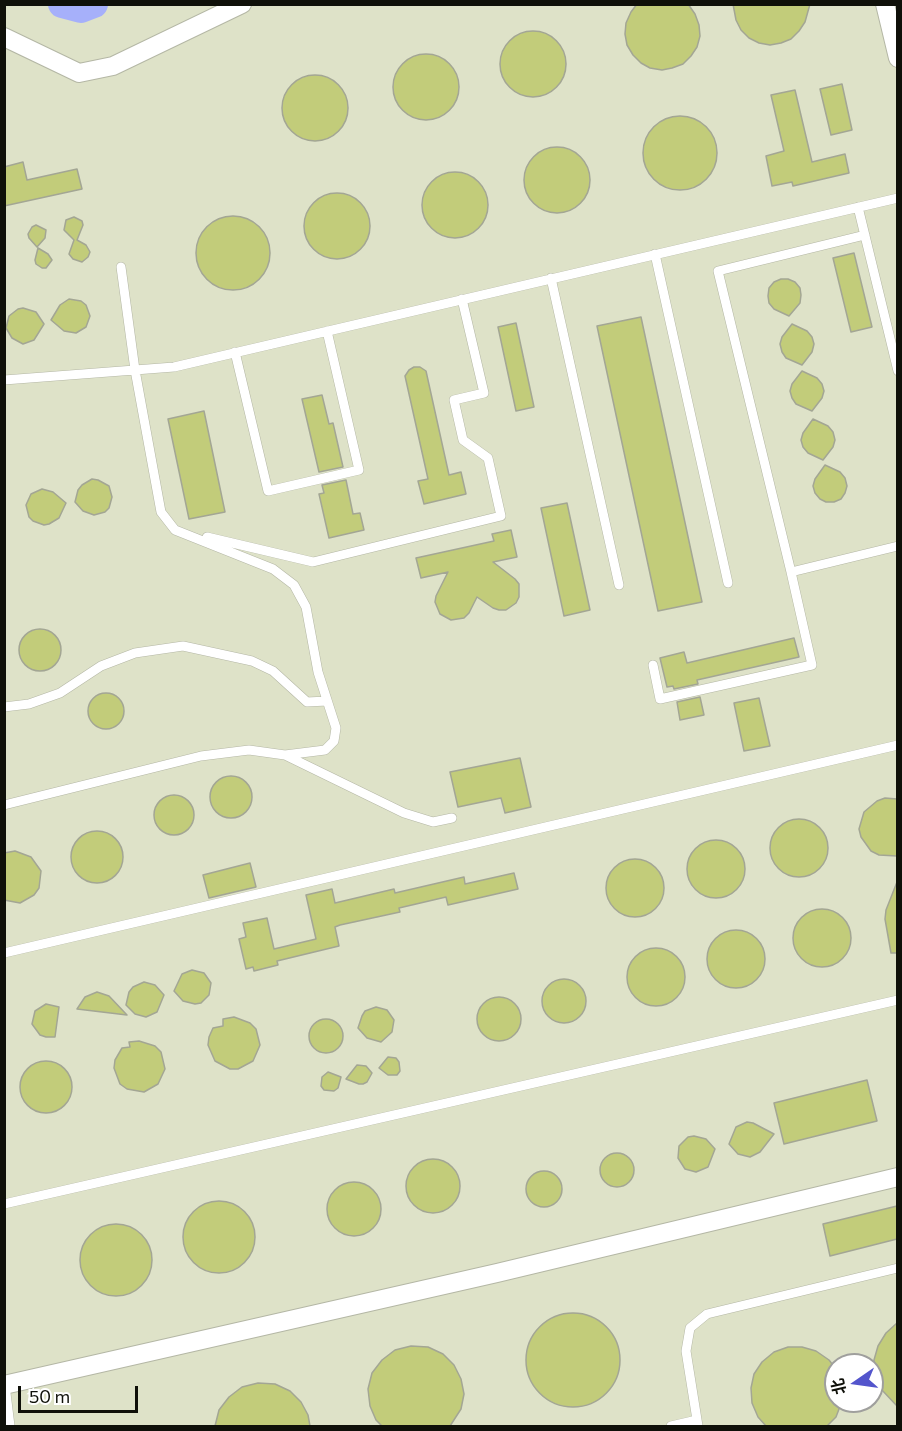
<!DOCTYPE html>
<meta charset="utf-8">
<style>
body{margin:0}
#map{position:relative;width:902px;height:1431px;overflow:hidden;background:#e9ecd9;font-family:Commissioner,"Noto Sans SC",sans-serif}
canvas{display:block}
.frame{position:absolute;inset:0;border:6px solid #0f1009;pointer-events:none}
.north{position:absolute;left:824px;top:1353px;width:60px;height:60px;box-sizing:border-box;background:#fff;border:2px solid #9f9f9d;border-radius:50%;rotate:257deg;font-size:16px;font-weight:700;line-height:24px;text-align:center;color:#0f1009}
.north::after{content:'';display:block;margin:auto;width:21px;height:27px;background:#5355cc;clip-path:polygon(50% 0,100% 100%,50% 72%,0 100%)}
.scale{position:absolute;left:18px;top:1386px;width:120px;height:27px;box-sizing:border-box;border:3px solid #0f1009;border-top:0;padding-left:8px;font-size:18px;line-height:21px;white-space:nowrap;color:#0f1009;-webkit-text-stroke:4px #fff;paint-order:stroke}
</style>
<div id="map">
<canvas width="902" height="1431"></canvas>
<div class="frame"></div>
<div class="north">北</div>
<div class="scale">50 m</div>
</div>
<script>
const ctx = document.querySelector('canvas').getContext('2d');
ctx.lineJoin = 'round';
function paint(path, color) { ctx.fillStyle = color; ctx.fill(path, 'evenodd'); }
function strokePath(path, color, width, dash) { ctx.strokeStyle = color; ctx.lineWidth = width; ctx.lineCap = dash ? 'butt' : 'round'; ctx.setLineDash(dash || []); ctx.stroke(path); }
paint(new Path2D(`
 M5,5H897V1426H5ZM836,1365H872V1401H836Z`), '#dee2c8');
strokePath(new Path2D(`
 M62,4L81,9L94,4`), '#a6b0fa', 28);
const building = new Path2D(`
 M637,4H688L695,14L699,25L700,36L697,47L691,56L683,64L672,68L662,70L650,68L641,63L633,55L627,45L625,34L626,23L631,12Z
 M733,4H810L805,22L799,31L791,39L781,43L770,45L759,43L749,38L741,30L736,20Z
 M500 64a33 33 0 1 1 66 0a33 33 0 1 1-66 0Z
 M393 87a33 33 0 1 1 66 0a33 33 0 1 1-66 0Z
 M282 108a33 33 0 1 1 66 0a33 33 0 1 1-66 0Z
 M842,84L852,130L831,135L820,89Z
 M795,90L812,162L845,154L849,173L793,186L792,182L772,186L766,156L784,151L771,95Z
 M643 153a37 37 0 1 1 74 0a37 37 0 1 1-74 0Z
 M524 180a33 33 0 1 1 66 0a33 33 0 1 1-66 0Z
 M23,162L27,180L77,169L82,189L4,206V167Z
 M422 205a33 33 0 1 1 66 0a33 33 0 1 1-66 0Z
 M304 226a33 33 0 1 1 66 0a33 33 0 1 1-66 0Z
 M196 253a37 37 0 1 1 74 0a37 37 0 1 1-74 0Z
 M74,217L82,221L83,225L77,240L86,245L90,252L88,257L82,262L73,259L69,254L74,240L64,230L66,220Z
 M36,225L46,230L45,238L37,247L29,238L28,234L32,227Z
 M38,248L48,254L52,260L46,268H42L36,264L35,260Z
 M854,253L872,327L851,332L833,258Z
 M781,279H788L795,282L800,288L801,295L800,303L789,316L774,309L769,303L768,296L769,288L774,282Z
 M69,299L81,301L86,305L90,316L86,327L76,333L64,331L51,320L60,305Z
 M23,308L36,312L44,324L34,340L23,344L12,338L6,328L9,316L18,309Z
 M641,317L702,602L658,611L597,326Z
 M516,323L534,407L516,411L498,327Z
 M792,324L807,331L812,337L814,344L812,352L802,365L786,358L782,352L780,344L782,337Z
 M414,367H420L426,371L449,475L461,472L466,494L424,504L418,481L428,479L405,376L409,370Z
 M802,371L817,378L822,384L824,391L822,398L812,411L796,404L792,398L790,391L792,384Z
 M322,395L329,424L333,423L343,467L319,472L302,399Z
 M204,411L225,512L189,519L168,419Z
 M813,419L828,426L833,432L835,440L833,447L823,460L808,453L803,447L801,440L803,433Z
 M825,465L840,472L845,478L847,486L845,493L841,499L834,502H826L820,499L815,493L813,486L815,479Z
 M92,479L98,480L109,486L112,497L109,508L105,512L94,515L83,511L75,502L78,490L82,485Z
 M346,480L353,514L360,513L364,530L329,538L319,494L324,493L322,485Z
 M42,489L53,492L66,503L59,518L49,524L44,525L33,521L29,517L26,505L31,494Z
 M567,503L590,610L564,616L541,508Z
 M511,530L517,557L493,562L515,579L519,584V597L516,603L506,610H499L493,608L477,597L469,613L464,618L451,620L440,614L435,602L436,596L448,572L421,578L416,558L494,541L492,534Z
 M19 650a21 21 0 1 1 42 0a21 21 0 1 1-42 0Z
 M794,638L799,657L697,680L698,684L674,689L673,686L667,687L660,658L684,652L687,663Z
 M88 711a18 18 0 1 1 36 0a18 18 0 1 1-36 0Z
 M700,697L704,715L680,720L677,702Z
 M759,698L770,746L744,751L734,703Z
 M520,758L531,807L505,813L501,798L458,807L450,772Z
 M210 797a21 21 0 1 1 42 0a21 21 0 1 1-42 0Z
 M154 815a20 20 0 1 1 40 0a20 20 0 1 1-40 0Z
 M885,798L897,799V856L879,855L871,851L861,837L859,829L864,812L877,801Z
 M770 848a29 29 0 1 1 58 0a29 29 0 1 1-58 0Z
 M71 857a26 26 0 1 1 52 0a26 26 0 1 1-52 0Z
 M687 869a29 29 0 1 1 58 0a29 29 0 1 1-58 0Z
 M15,851L31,857L41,871L39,888L34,895L20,903L4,900V853Z
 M606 888a29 29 0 1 1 58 0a29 29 0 1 1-58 0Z
 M250,863L256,887L209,898L203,875Z
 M514,873L518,889L448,905L446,897L399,908L400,912L340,925L335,927L339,946L277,961L278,965L254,971L253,967L246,969L239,939L246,937L243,923L267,918L274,949L316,939L306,895L332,889L335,903L394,889L395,893L464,877L465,884Z
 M897,882V953H891L885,919L886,910Z
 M793 938a29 29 0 1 1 58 0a29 29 0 1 1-58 0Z
 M707 959a29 29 0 1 1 58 0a29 29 0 1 1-58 0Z
 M627 977a29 29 0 1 1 58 0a29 29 0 1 1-58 0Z
 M192,970L204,973L211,983L209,995L201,1003L195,1004L183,1001L174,991L182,974Z
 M542 1001a22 22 0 1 1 44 0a22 22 0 1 1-44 0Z
 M144,982L155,985L164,995L157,1012L146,1017L135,1014L126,1005L129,992L133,987Z
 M97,992L109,996L127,1015L77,1009L85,997Z
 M477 1019a22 22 0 1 1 44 0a22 22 0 1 1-44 0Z
 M46,1004L59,1007L55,1037H46L40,1035L32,1024L35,1011Z
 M376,1007L387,1010L394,1020L392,1032L381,1042L367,1038L358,1028L362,1016L365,1011Z
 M234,1017L250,1023L256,1029L260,1045L253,1061L238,1069H230L215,1061L208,1045L209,1037L213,1028L223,1026V1019Z
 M309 1036a17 17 0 1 1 34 0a17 17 0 1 1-34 0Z
 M139,1041L155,1046L161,1052L165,1069L158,1084L144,1092L127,1089L120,1084L114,1068L115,1060L122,1048L130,1047L129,1042Z
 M388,1057L396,1058L399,1062L400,1071L397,1075H388L379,1068Z
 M20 1087a26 26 0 1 1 52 0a26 26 0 1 1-52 0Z
 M357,1065L366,1066L372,1073L367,1082L363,1084H359L346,1079Z
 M328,1072L341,1077L338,1088L334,1091L324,1090L321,1086L322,1077Z
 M867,1080L877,1121L784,1144L774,1103Z
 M747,1122L753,1123L774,1134L760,1152L750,1157L738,1154L729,1144L736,1127Z
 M694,1136L706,1139L715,1149L708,1167L696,1172L685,1169L678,1158L679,1146L688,1137Z
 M600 1170a17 17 0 1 1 34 0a17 17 0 1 1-34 0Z
 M406 1186a27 27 0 1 1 54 0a27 27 0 1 1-54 0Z
 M526 1189a18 18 0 1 1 36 0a18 18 0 1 1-36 0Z
 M327 1209a27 27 0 1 1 54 0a27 27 0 1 1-54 0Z
 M183 1237a36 36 0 1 1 72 0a36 36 0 1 1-72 0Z
 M897,1206V1239L830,1256L823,1224Z
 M80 1260a36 36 0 1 1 72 0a36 36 0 1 1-72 0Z
 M526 1360a47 47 0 1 1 94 0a47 47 0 1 1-94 0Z
 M897,1323V1406L881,1389L875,1375L874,1360L878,1346L886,1333Z
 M411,1346L428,1347L443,1354L454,1365L461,1379L464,1394L461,1409L450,1426H382L376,1420L370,1406L368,1389L372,1373L382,1360L395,1350Z
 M788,1347H802L816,1351L829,1360L836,1369V1401H842L836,1417L827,1426H766L758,1417L752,1403L751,1388L754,1374L762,1362L774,1352Z
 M258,1383L275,1384L290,1391L301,1402L308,1415L310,1426H215L219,1410L229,1397L242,1387Z`);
paint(building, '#c2cc7a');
strokePath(building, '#a3a694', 1.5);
const lane = new Path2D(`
 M858,207L898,371
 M865,235L718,271L791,572L898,546
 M655,254L728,583
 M121,267L135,370L161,512L175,530L273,569L294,585L306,607L318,672L336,728L334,741L325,750L285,755
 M551,278L619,585
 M235,352L268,491L359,470L327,331
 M4,380L174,367L898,198
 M207,537L313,562L501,516L488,458L463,440L454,400L484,393L462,299
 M653,665L660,699L812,665L791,572
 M4,707L29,704L60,693L101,666L135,653L183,646L252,661L273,671L307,702L327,701
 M4,805L201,756L249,750L285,755L404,813L433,822L452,818
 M4,953L898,745
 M4,1204L898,1000
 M5,1385L10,1426
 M671,1426L697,1420
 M698,1426L686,1351L690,1328L707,1314L898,1268`);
const street = new Path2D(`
 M885,4L898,58
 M4,37L79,73L113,66L242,4
 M4,1385L497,1273L898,1177`);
strokePath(lane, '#b4b7a5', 10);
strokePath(street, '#b4b7a5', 20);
strokePath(lane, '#fff', 9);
strokePath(street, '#fff', 18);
</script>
